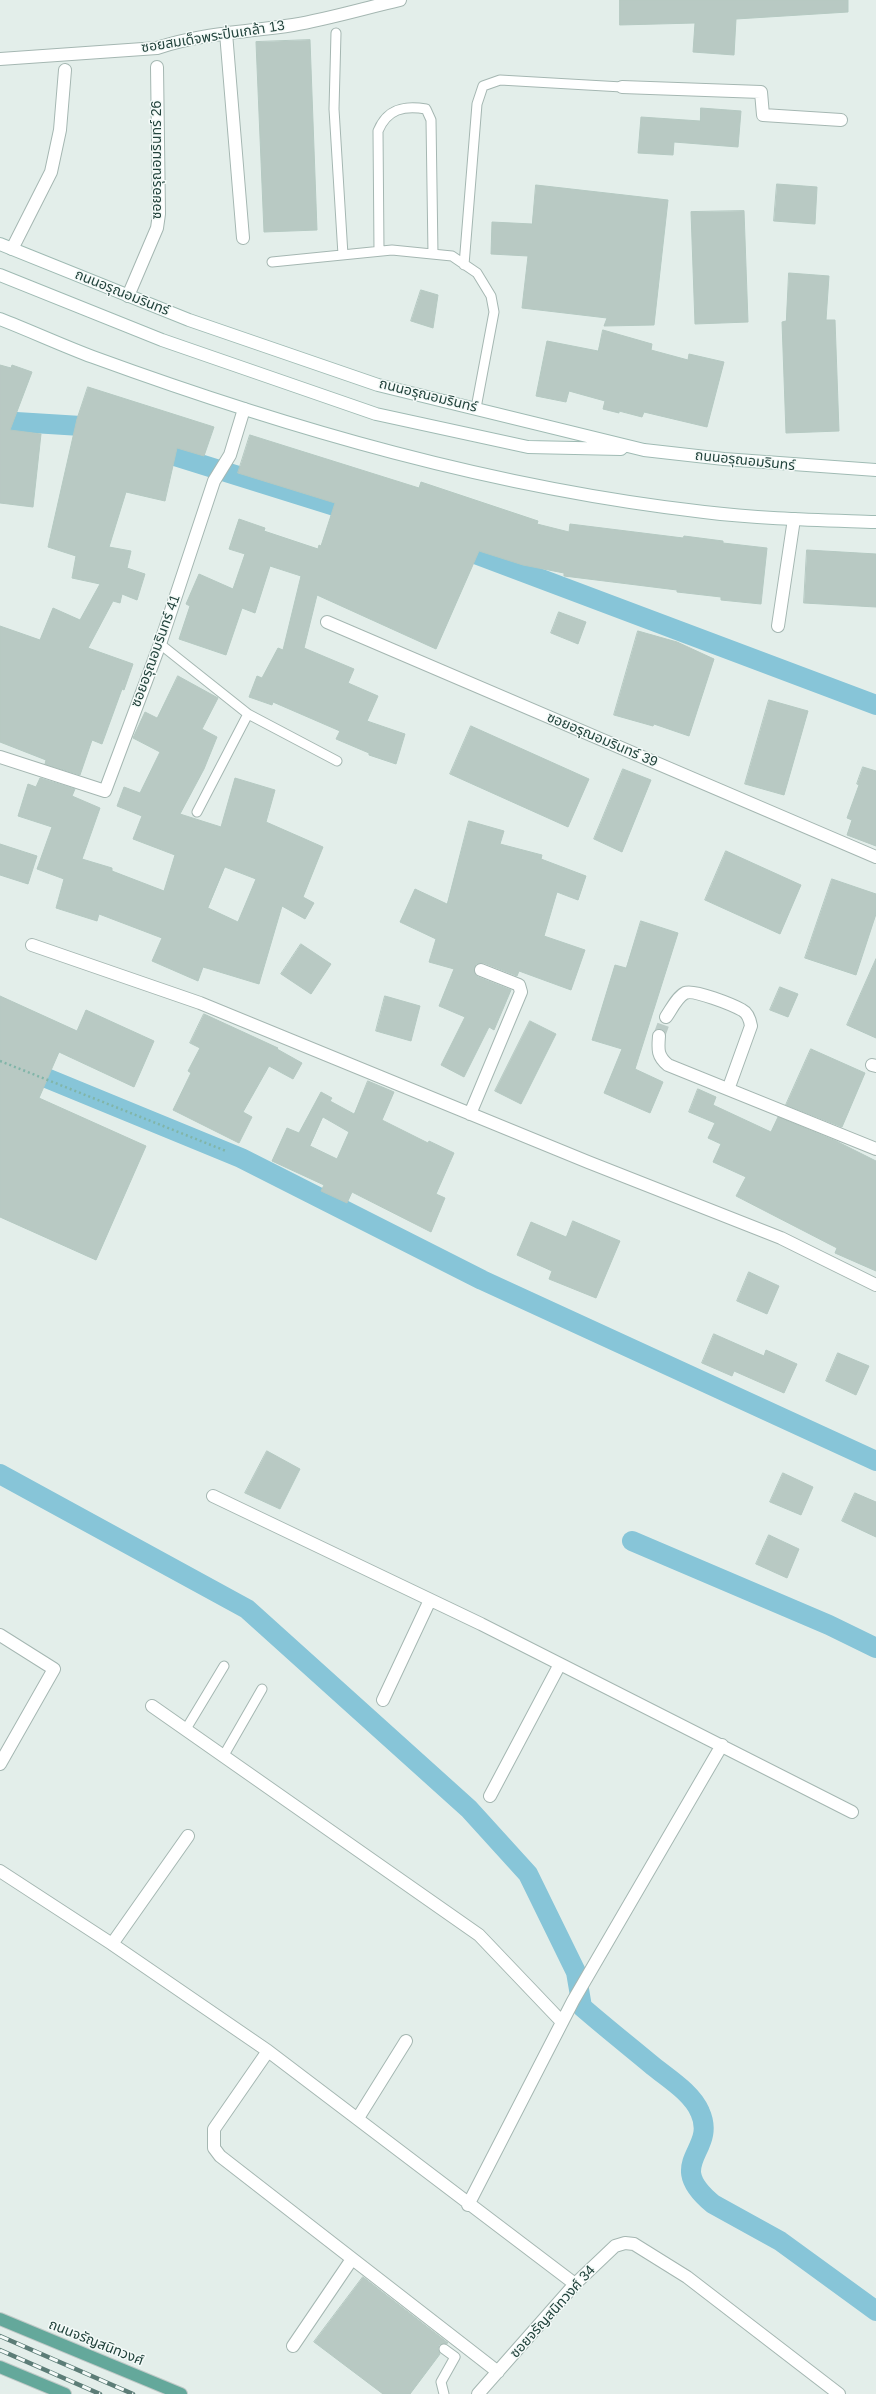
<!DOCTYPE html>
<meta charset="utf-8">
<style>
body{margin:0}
canvas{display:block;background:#e3eeea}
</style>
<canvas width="876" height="2394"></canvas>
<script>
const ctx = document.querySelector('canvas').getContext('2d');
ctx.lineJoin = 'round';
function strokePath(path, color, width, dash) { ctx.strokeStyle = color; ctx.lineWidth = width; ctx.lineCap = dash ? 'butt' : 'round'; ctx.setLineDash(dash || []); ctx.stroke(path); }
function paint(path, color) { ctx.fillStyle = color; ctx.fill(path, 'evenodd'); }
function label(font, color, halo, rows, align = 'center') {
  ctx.font = font + ' Helvetica,"Noto Sans Thai",sans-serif'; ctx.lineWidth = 3; ctx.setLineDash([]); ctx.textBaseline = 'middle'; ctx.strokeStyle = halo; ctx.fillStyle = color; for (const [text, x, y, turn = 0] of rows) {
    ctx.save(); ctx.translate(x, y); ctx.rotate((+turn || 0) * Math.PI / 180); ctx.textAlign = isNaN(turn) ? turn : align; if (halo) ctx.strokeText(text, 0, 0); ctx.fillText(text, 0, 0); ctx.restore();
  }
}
strokePath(new Path2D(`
 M0,421L81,426L101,433
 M149,448L360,514
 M451,545L876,705
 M0,1059L241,1158L482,1280L876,1461
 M0,1474L247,1609L469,1809L528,1874L576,1972L582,2007C605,2027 629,2046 653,2066C669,2079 692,2093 700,2112C718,2152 662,2162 713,2204L780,2241L876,2311
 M632,1541L829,1625L876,1648`), '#87c5d8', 20);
const building = new Path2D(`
 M620,0H848V12L736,19L734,55L693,52L695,23L620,25Z
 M310,40L317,230L264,232L256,42Z
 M701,108L741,111L738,147L674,142L673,155L638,153L641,117L700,121Z
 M777,184L817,187L815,224L774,221Z
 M536,185L668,200L654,325L604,326L607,318L522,308L528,256L491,254L492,222L532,224Z
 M744,211L748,322L695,324L691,212Z
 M789,273L829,276L826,320H835L839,431L786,433L782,322L786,321Z
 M421,290L438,295L433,328L411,321Z
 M603,330L652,344L651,350L688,360L689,354L724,362L707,427L644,412L642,417L619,411V413L603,409L605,401L569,391L566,402L536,396L547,341L598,351Z
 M0,365L11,368L12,365L32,372L10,430L41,434L33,507L0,503Z
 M88,387L214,427L204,456L177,448L165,501L126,492L109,547L131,551L127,568L145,574L137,600L122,594L120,603L113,601L88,648L133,664L124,690L122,689L102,744L92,740L80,775L45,764L46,760L0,742V626L40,640L53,608L80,620L100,584L72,578L76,556L48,547L77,419Z
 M250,435L419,488L421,482L538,521L537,524L569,532L570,524L683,538L684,536L723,541V543L767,548L761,604L721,600V597L677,592V590L564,576V573L523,565L479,551L436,649L317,595L304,648L354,669L348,683L378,696L367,721L405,734L396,764L369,755V753L336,739L340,731L273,702L272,705L249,697L257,676L262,678L278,648L283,650L301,576L270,566L255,613L242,608L226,655L179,639L190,606L186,604L199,574L233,589L245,554L229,549L239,519L265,528L264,531L318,549L319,545L321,546L335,503L238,473Z
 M807,550L876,554V607L804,603Z
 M559,612L586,622L578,644L551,633Z
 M638,631L677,642L714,659L689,736L654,724L653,726L614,715Z
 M178,676L218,698L202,729L217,737L204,769L180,814L221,827L235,778L275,790L266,822L323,847L303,897L314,903L305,919L282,906L259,984L203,967L198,981L152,961L162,938L99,914L97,921L56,908L64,879L37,869L52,827L18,816L28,784L36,787L40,778L75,789L72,796L100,808L82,859L112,868V871L164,891L175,855L133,839L142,816L117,806L124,787L140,793L160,752L133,738L145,712L157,718ZM225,867L256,879L238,922L208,908Z
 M769,700L808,711L784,795L745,784Z
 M471,726L589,779L568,827L450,774Z
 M863,767L876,771V846L847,835L852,820L847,818L859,785L857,784Z
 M623,769L651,780L622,852L594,839Z
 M469,821L504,831L500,844L542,855L541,859L586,876L578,900L557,892L544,936L585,950L571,990L519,971L517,976L484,963L476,964L474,971L478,977L511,990L494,1030L489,1027L464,1077L441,1065L465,1017L439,1006L454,969L429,962L436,939L400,922L415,889L447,904Z
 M0,844L37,856L28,884L0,875Z
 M726,851L801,885L780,934L705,900Z
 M832,879L876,894V914L856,975L805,958Z
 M641,921L678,933L635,1069L663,1082L650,1113L604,1093L622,1049L592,1040L615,965L626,968Z
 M301,944L331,964L311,994L281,974Z
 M876,959V1038L847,1025Z
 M780,987L798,994L788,1017L770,1010Z
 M0,996L77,1031L86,1010L154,1041L134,1087L59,1052L39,1098L146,1146L96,1260L0,1217Z
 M385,996L420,1006L411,1041L376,1031Z
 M204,1014L278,1048L277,1049L302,1063L293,1079L269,1066L243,1112L252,1117L239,1143L173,1110L191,1073L188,1071L200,1048L190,1043Z
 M530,1021L556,1034L521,1104L495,1091Z
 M811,1049L865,1073L842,1127L786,1105Z
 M368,1081L394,1092L382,1120L428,1143L429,1141L454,1153L436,1194L445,1198L431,1232L352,1192L347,1203L321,1191L324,1185L272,1161L287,1128L299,1133L321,1092L332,1098L330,1101L354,1114ZM323,1117L349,1132L337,1159L310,1146Z
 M698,1089L716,1097L713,1105L771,1132L778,1117L836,1141L876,1161V1271L835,1253L837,1248L736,1196L746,1177L713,1162L721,1144L708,1138L715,1123L689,1112Z
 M573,1221L620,1241L596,1298L549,1279L552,1271L517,1255L531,1222L566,1237Z
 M749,1272L779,1286L767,1314L737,1301Z
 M714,1334L764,1356L766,1350L797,1364L784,1393L734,1371L732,1376L702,1363Z
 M838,1353L869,1366L856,1395L826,1381Z
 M267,1451L300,1469L280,1509L245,1493Z
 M783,1473L813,1487L801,1515L770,1502Z
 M855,1493L876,1502V1537L842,1521Z
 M769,1535L799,1549L787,1578L756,1564Z
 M363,2277L448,2343L439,2345L438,2349L440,2354L410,2394H383L314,2342Z`);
paint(building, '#b8c9c3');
strokePath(building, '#b5c9c2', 1);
strokePath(new Path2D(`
 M659,1036L666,1017`), '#bcccc7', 12, [12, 6]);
const lane = new Path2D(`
 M336,33L334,109L343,255
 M379,251L378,131C387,109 404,105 426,109L431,120L433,254
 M272,262L392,250L452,256L477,273L491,296L494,312L476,408
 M464,265L477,104L483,86L500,80L622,87
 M160,644L248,714L337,761
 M197,812L248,714
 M186,1729L224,1666
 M224,1755L262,1689
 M444,2394L441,2382L455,2357L444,2349`);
const street = new Path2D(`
 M226,33L243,238
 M0,59L157,48C201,33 248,32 293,25C329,19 365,8 400,0
 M622,87L761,92L763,115L841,120
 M12,249L51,172L60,130L65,70
 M128,296L157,228L159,214L157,67
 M327,622L876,857
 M778,626L794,519
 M0,757L105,791L160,644L214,481L230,455L244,409
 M32,945L200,1003L588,1162L781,1238L876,1285
 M666,1017C671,1010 677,997 685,993C694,989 733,1005 742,1010C748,1013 750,1020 751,1026L729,1087
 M659,1036C658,1049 657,1056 668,1065L876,1149
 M872,1065L876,1066
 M470,1114L521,992L519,985L481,970
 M213,1496L481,1624L852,1812
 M0,1635L54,1669L0,1764
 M383,1700L430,1600
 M152,1706L479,1935L562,2022
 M490,1796L560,1664
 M0,1871L112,1944L268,2051L575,2284
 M112,1944L188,1836
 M268,2051L214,2129V2148L220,2156L498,2372
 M358,2118L406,2041
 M468,2205L573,2001L722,1745
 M293,2346L352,2259
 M478,2394L575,2284L615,2246L625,2243L634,2244L687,2277L839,2394`);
const secondary = new Path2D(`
 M0,244L189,320L378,385L644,450L724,459L876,470
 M0,275L162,340L376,414L528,447L621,449
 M0,319C31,331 61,345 93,357C290,429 494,488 704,512C761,519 819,520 876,522`);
const primary = new Path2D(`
 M0,2319L181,2394
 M0,2367L65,2394`);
strokePath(lane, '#a5b7b2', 11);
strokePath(street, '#a5b7b2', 14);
strokePath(secondary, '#a0bbb4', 14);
strokePath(primary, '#c1cac8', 14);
strokePath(new Path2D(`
 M0,1061L226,1151`), '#81b5a8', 2.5, [2, 3]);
strokePath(lane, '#fff', 9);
strokePath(street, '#fff', 12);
strokePath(secondary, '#fff', 12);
strokePath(primary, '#64a89b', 12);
const rail = new Path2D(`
 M0,2336L133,2394
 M0,2350L100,2394`);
strokePath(rail, '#5c7d77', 4.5);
strokePath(rail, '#f4faf8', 3, [9]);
label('14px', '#21423b', '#f4faf8', [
 ["ซอยสมเด็จพระปิ่นเกล้า 13",213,37,-9],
 ["ซอยอรุณอมรินทร์ 26",157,160,-90],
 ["ถนนอรุณอมรินทร์",122,293,22],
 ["ถนนอรุณอมรินทร์",428,396,14],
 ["ถนนอรุณอมรินทร์",745,461,6],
 ["ซอยอรุณอมรินทร์ 41",156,651,-70],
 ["ซอยอรุณอมรินทร์ 39",602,740,23],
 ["ซอยจรัญสนิทวงศ์ 34",553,2312,-48],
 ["ถนนจรัญสนิทวงศ์",96,2343,22]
]);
</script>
